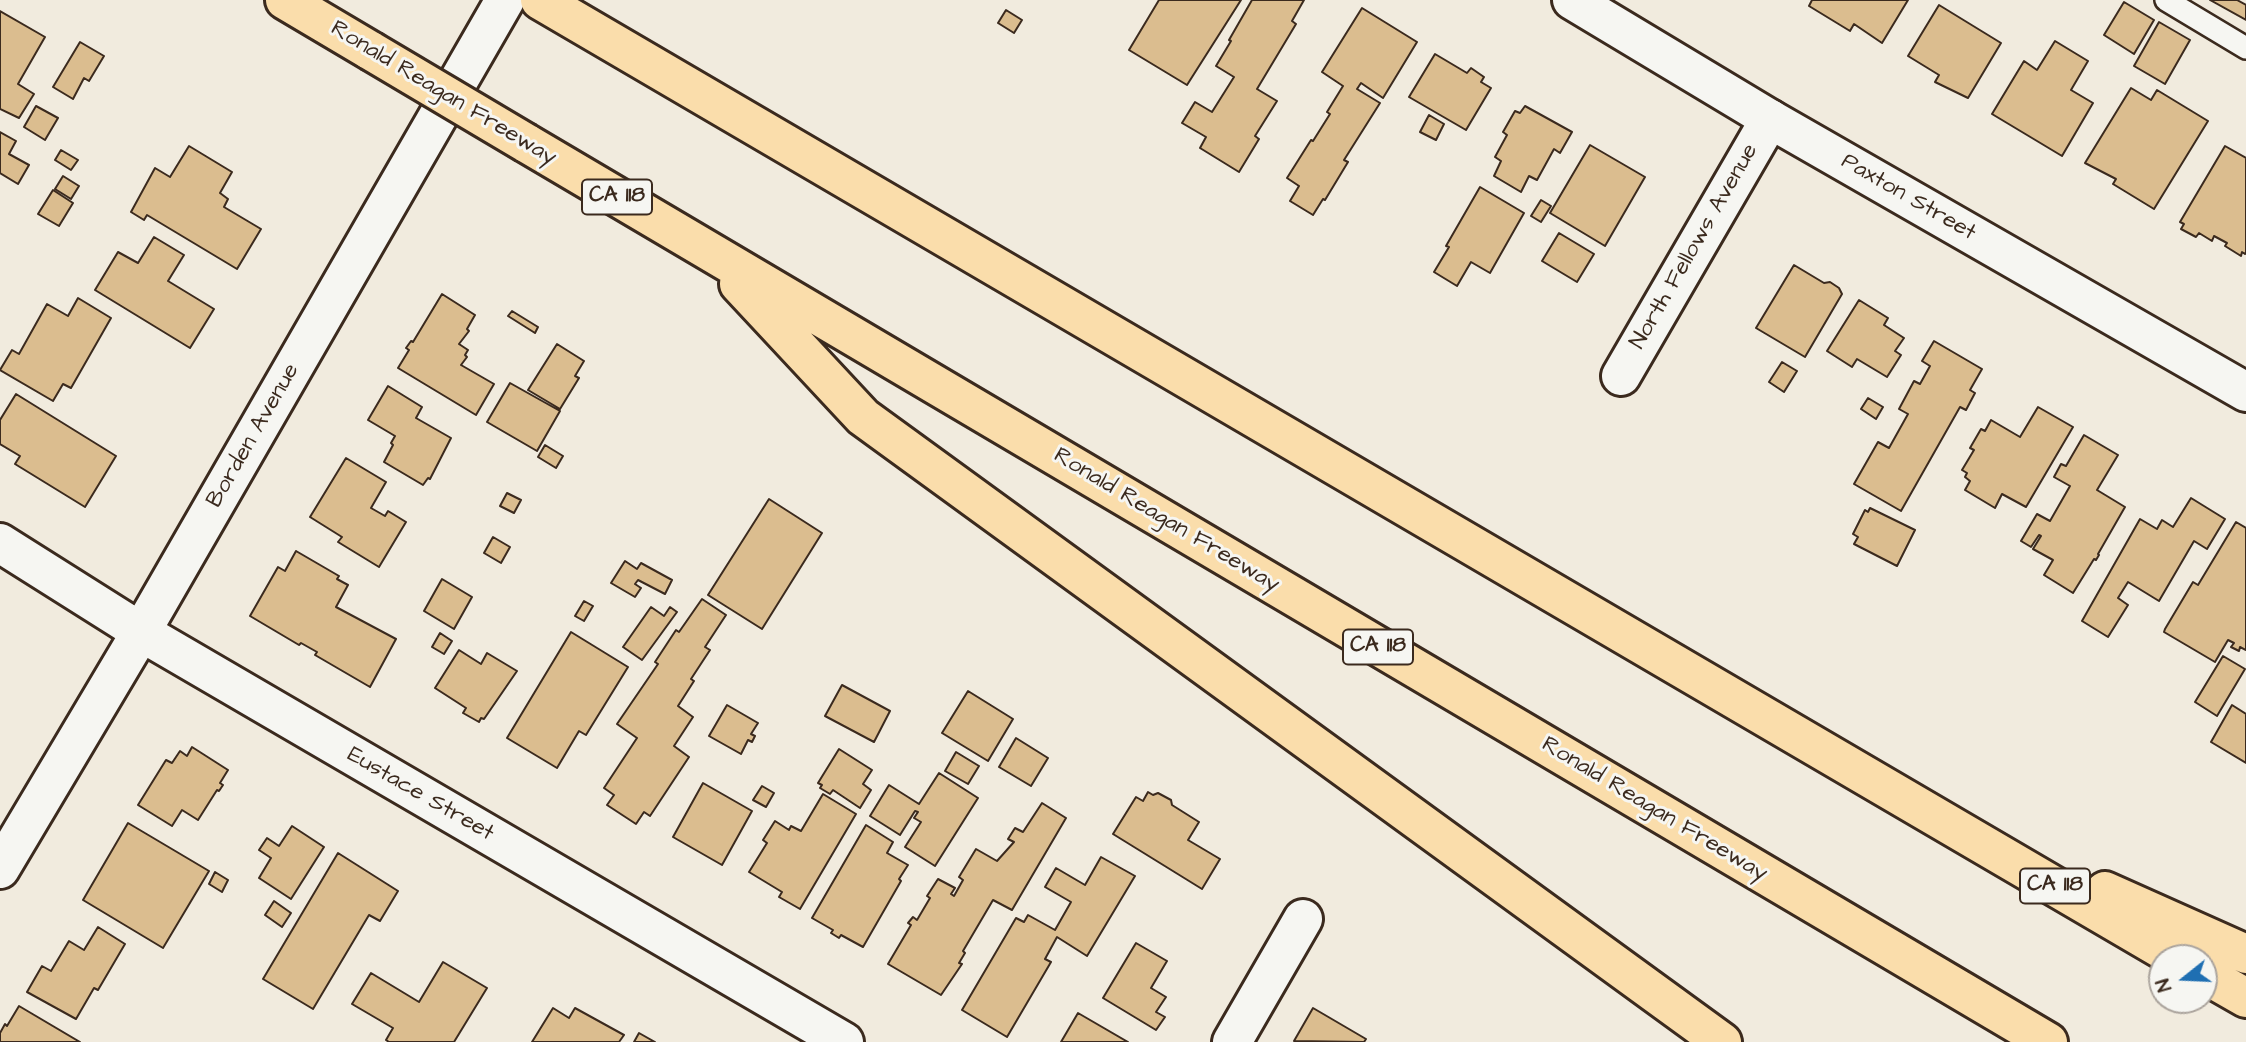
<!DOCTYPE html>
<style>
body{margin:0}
#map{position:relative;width:2246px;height:1042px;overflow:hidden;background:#f1ebde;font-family:"Architects Daughter",sans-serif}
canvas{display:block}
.north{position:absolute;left:2148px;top:944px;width:70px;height:70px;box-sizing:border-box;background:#f6f6f2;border:2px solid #aba49d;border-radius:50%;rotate:252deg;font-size:19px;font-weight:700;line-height:28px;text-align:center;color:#3b2a1e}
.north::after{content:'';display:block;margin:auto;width:24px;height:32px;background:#1f6fb2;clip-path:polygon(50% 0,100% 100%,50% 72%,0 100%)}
</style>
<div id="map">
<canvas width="2246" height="1042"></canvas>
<div class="north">N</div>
</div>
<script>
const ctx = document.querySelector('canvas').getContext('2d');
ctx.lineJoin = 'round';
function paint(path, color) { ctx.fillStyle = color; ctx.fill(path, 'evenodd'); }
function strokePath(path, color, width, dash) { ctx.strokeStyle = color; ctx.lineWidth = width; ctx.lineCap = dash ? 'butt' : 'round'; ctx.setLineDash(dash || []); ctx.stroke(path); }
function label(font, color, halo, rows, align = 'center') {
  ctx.font = font + ' "Architects Daughter",sans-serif'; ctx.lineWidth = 6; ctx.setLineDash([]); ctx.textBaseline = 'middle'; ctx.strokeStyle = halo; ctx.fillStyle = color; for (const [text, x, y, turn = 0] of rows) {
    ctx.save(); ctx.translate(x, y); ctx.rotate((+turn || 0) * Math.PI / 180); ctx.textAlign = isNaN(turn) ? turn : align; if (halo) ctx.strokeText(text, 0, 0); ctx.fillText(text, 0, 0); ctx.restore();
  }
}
const building = new Path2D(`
 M1159,0H1241L1187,85L1129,50Z
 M1252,0H1304L1292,21L1296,24L1257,89L1277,101L1255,136L1259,139L1239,172L1200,148L1206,137L1182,123L1195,102L1212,112L1234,77L1216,66L1231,41L1229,40Z
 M1812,0H1908L1882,43L1854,24L1850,31L1809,6Z
 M2210,0H2237L2246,5V20Z
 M2124,2L2154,20L2134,54L2104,35Z
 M1939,5L2001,43L1968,98L1935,82L1939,75L1908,56Z
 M1362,8L1417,42L1383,98L1361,83L1357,89L1380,103L1344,160L1348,162L1325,200L1323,199L1313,215L1290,201L1299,186L1287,178L1311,140L1313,141L1330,114L1327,112L1343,86L1322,72Z
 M1006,10L1022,20L1014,33L998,23Z
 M0,11L45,37L18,84L34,94L19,118L0,109Z
 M2159,22L2190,40L2165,84L2134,66Z
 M2055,41L2088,61L2071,90L2093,103L2062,156L1992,114L2024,61L2037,70Z
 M80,42L104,56L89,81L84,78L73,99L53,87Z
 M1435,54L1467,73L1471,68L1484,77L1481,82L1491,88L1466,130L1409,97Z
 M2131,88L2151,100L2157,90L2208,121L2154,209L2113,184L2116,179L2085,163Z
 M36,106L58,118L45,140L24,127Z
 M1525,106L1572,132L1560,153L1554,149L1537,180L1529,176L1521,192L1494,176L1501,161L1495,157L1507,135L1503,132L1515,111L1520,113Z
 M1429,115L1444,124L1436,140L1420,132Z
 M0,132L16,141L9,154L29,165L18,184L0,173Z
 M1590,145L1645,177L1605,246L1550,213Z
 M189,146L232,172L220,193L228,199L224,207L261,229L237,269L147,215L144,220L131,212L155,168L170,177Z
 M2225,146L2246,158V252L2245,254L2242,252L2241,256L2225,246L2227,243L2214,236L2212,241L2199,233L2196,237L2181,229L2184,224L2180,222Z
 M61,150L78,160L71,170L55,160Z
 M63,176L79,186L71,199L55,189Z
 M1480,187L1524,213L1490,273L1471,262L1457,286L1434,272L1449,247L1446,246Z
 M53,190L73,203L59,226L38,214Z
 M1541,200L1551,206L1541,222L1531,216Z
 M1559,233L1594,254L1577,282L1542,261Z
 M154,237L184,255L168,281L214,309L190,348L95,290L118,252L138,263Z
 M1794,265L1824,283L1830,282L1839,288L1842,294L1805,357L1756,328Z
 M442,294L475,315L467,329L469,331L459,344L468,350L465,355L467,357L461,365L494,384L476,415L398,368L409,350L406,348L411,341L413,342Z
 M78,298L111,318L71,388L63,384L53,401L0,370L12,350L19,354L47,304L68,316Z
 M1859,300L1888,318L1884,325L1904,338L1895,351L1901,355L1887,377L1857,359L1852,367L1827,351Z
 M512,311L538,327L535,333L508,316Z
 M1934,341L1982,369L1970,390L1975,393L1966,410L1960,407L1901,511L1854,484L1878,442L1889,448L1908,414L1899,409L1914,381L1920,384L1930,366L1922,361Z
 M557,344L584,361L575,376L579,378L560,409L528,390Z
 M1782,362L1797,371L1784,392L1769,382Z
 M510,383L560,411L537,451L487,422Z
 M388,386L422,407L416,418L451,438L430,479L428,478L423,485L384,462L393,445L391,443L395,436L368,420Z
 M16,394L116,456L85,507L15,464L20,456L0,444V420Z
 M1868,398L1883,407L1876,419L1861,409Z
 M2038,407L2073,427L2026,507L2002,494L1995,508L1965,490L1970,481L1965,477L1967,473L1962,470L1974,450L1970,448L1981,429L1985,431L1991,420L2020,437Z
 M2084,435L2118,455L2097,490L2125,507L2098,554L2099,555L2096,560L2094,559L2073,593L2044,575L2053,560L2033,549L2041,536L2039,535L2031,547L2021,541L2037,514L2050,521L2070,486L2054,477L2061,464L2066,466Z
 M545,445L563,456L556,468L538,457Z
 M346,458L386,482L371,508L385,516L388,511L406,522L379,567L338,542L342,537L310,517Z
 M507,493L521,500L514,513L500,506Z
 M2191,498L2225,519L2207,549L2194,541L2159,601L2128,582L2118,598L2128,605L2108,637L2082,621L2140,519L2157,529L2162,520L2173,527Z
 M769,499L822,533L762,629L708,595Z
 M1870,508L1915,530L1897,566L1854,544L1858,537L1853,534L1865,510L1868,512Z
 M2236,522L2246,528V650L2240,647L2239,651L2231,647L2234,643L2228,640L2215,662L2164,632L2165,629L2193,582L2198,585Z
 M493,537L510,547L501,563L484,553Z
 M296,551L339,576L337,579L348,585L336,607L396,639L370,687L315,655L317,652L301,643L299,645L250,616L278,567L285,571Z
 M625,561L637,569L641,563L672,580L665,594L638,580L635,584L641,588L635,597L611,583Z
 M442,579L472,597L454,629L424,611Z
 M702,599L726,615L705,647L710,650L691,679L694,681L678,706L693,717L674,746L689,757L650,816L644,812L636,824L607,805L614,795L604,788L637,738L617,724L658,664L655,662L676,630L679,632Z
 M584,601L593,606L584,621L575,616Z
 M651,607L664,616L670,607L677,612L642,660L623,647Z
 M571,632L628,667L586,735L579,731L557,768L507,738Z
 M440,633L452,641L444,654L432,647Z
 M459,650L481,664L487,653L517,671L484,719L481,718L479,722L463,713L466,708L435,688Z
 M2223,656L2245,669L2217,716L2195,702Z
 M842,685L890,711L874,742L825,716Z
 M968,691L1013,719L988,761L942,733Z
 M727,705L758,723L751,734L755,736L752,742L748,740L741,754L709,736Z
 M2232,705L2246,714V763L2211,742Z
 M1016,738L1048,758L1031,786L999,767Z
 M192,747L228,770L220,783L223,785L219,791L217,790L198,820L182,810L172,826L138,805L166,760L172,763L180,751L187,756Z
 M839,749L872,770L863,784L871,790L860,808L833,790L830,794L820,788L822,785L818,783Z
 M956,752L979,766L968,784L945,771Z
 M939,773L978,798L935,866L905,847L921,822L914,818L918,812L915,811L900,835L870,816L889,785L919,804Z
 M703,783L752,811L722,865L673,837Z
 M762,786L774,793L766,807L753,800Z
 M1148,792L1153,795L1158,793L1171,800L1172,805L1199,822L1188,840L1220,859L1202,889L1113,834L1136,797L1143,801Z
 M823,794L856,814L800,909L779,897L782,892L749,872L767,843L763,840L775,821L789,830L791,826L801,831Z
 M1042,803L1066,818L1012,910L993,900L963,951L965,953L959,963L962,964L941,995L888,964L911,925L908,923L913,917L917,920L930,898L927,896L938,879L955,888L951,894L954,896L963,880L959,877L976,849L997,861L1014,842L1008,839L1015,828L1023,832Z
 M128,823L209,871L163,948L83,900Z
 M866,825L893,842L887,853L908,865L899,879L901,881L863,947L841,935L839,938L831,933L833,930L812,918Z
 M292,826L324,847L291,899L259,878L271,858L259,850L267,838L279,846Z
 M338,853L398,891L380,921L369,915L313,1009L263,979Z
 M1101,857L1135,876L1087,956L1057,937L1045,959L1051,962L1007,1037L962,1010L1016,918L1024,922L1028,915L1055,930L1071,902L1045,887L1056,868L1085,885Z
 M215,872L228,880L222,892L209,884Z
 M274,901L291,913L282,927L265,915Z
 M98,927L125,944L98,990L94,988L76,1019L27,992L42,966L51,971L69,941L84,950Z
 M1136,943L1167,961L1151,988L1166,997L1156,1012L1165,1017L1156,1030L1103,998Z
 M443,962L487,988L454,1042H389L386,1040L393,1028L352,1004L371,973L419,1002Z
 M19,1006L80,1042H0V1033L5,1024L7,1026Z
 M553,1008L569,1018L575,1008L624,1035L619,1042H532Z
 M1313,1008L1366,1039L1364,1042L1294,1041Z
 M1078,1013L1128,1042H1061Z
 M639,1033L655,1042H634Z`);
paint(building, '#dbbd8f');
strokePath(building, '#3b2a1e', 2);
const service = new Path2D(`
 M2166,0L2246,48`);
const minor = new Path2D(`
 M1621,376L1770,119
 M0,543L141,632L844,1042
 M0,869L141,632L505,0
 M1232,1042L1303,919`);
const tertiary = new Path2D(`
 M1572,0L1770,119L2246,392`);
const motorway = new Path2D(`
 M285,0L371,51
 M540,0L2177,958
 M526,143L2048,1042
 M739,284L863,417L1722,1042
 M2105,891L2246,954
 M2204,974L2246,998`);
strokePath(service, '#3b2a1e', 26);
strokePath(minor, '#3b2a1e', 44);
strokePath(tertiary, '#3b2a1e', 44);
strokePath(motorway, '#3b2a1e', 44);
strokePath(service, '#f6f6f2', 21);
strokePath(minor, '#f6f6f2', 38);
strokePath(tertiary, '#f6f6f2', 38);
strokePath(motorway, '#faddab', 38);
const motorwayBridge = new Path2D(`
 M371,51L526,143`);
strokePath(motorwayBridge, '#3b2a1e', 44, []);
strokePath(motorwayBridge, '#faddab', 38);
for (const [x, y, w] of [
 [617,197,70],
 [1378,647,70],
 [2055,886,70]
]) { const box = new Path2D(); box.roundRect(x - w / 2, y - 17.5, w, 35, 5); ctx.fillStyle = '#f6f6f2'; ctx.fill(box); strokePath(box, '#3b2a1e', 2); }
label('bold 21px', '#3b2a1e', null, [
 ["CA 118",617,197],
 ["CA 118",1378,647],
 ["CA 118",2055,886]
]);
label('23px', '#3b2a1e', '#f6f6f2', [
 ["Ronald Reagan Freeway",443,94,31],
 ["Paxton Street",1908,198,30],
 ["North Fellows Avenue",1695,247,-60],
 ["Borden Avenue",254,436,-60],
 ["Ronald Reagan Freeway",1166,521,31],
 ["Eustace Street",420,795,30],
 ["Ronald Reagan Freeway",1654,810,31]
]);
</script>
